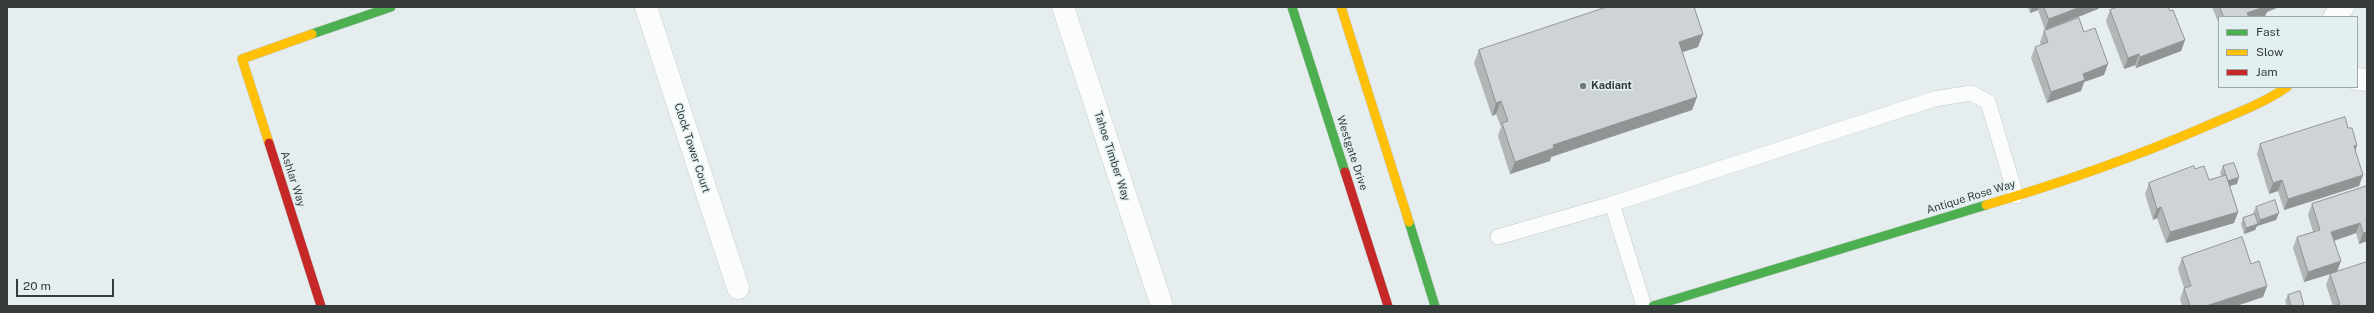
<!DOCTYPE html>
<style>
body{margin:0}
#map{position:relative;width:2374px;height:313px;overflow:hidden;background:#e6edee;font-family:"Public Sans",sans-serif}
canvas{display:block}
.frame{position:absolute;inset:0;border:8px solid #363c3c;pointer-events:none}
.legend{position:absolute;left:2218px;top:16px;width:140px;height:72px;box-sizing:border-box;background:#e3f0f1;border:1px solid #9ea8a9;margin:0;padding:5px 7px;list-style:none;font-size:12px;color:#363c3c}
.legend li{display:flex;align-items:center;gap:8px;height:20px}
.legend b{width:20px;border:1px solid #9ea8a9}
.scale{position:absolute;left:16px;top:279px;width:98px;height:18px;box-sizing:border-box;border:2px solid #363c3c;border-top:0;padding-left:5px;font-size:12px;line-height:14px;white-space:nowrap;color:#363c3c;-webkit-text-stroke:3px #e3f0f1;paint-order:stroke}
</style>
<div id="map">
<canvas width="2374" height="313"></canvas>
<div class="frame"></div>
<ul class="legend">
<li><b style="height:5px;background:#4caf50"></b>Fast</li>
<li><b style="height:5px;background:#ffc107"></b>Slow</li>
<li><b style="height:5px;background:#c62828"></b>Jam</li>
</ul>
<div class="scale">20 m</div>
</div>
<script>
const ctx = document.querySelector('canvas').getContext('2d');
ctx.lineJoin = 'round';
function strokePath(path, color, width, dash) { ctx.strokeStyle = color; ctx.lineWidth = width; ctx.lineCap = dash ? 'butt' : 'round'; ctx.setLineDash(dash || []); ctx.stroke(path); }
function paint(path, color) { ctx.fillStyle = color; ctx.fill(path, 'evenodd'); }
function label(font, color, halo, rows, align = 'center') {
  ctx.font = font + ' "Public Sans",sans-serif'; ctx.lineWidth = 3; ctx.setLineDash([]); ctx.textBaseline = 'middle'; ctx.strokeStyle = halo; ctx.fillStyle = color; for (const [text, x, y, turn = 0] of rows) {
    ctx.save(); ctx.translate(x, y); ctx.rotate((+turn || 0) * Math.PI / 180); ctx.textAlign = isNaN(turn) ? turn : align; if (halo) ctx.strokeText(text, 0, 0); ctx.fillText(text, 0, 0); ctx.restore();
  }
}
const lane = new Path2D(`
 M1612,204L1934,99L1971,93L1988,102L2016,196
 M1498,237L1612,204L1644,306`);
const street = new Path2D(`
 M646,7L738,288
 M1063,7L1162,306
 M2334,17L2343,7
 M2357,79L2367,80`);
const fast = new Path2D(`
 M1292,7L1345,172
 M312,34L391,7
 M1409,222L1435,306
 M1653,306L1986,205`);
const slow = new Path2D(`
 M1341,7L1409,222
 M269,143L242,59L312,34
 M1986,205C2061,183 2130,159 2202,128C2231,115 2261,105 2287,87`);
const jam = new Path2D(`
 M269,143L321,306
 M1345,172L1388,306`);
strokePath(lane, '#c4c9ca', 16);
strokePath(street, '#c4c9ca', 23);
strokePath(fast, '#c4c9ca', 10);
strokePath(slow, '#c4c9ca', 10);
strokePath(jam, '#c4c9ca', 10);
strokePath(lane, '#fbfcfc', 15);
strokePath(street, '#fbfcfc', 22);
strokePath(fast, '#4caf50', 9);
strokePath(slow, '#ffc107', 9);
strokePath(jam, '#c62828', 9);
paint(new Path2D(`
 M2028,7H2099L2098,9L2045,30L2038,10L2030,13Z
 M2212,7H2279L2267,12L2265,16L2262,17H2219V24Z
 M2110,10L2170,11L2185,40L2181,51L2136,68L2135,65L2124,69L2106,21Z
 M2044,31L2084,32L2104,75L2084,82L2081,91L2047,103L2031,58L2035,47L2041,45L2040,42Z
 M1698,47L1682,52L1697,97L1692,110L1551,157L1550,161L1510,174L1498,136L1501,127L1496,114L1492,116L1474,63L1479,50Z
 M2348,128L2357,145L2355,151L2363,175L2359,186L2284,210L2278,191L2269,194L2257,154L2260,144Z
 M2223,166L2237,184L2230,186L2238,212L2234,223L2166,243L2157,218L2153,220L2145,194L2149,183L2195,169L2209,180L2221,176L2220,173Z
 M2367,186V241L2359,244L2356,233L2334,241L2337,272L2367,306H2333L2326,285L2330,274L2304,282L2293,248L2297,237L2313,232L2308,215L2312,204Z
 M2256,207L2276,220L2257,226V225L2255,230L2244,234L2241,224L2243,218L2254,214L2253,213Z
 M2182,258L2251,264L2267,286L2263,297L2236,306H2182L2180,299L2184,288L2178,269Z
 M2288,295L2304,306H2287L2285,301Z`), '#b1b6b7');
paint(new Path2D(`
 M2032,7H2039L2038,10L2030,13Z
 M2080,7H2099L2098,9L2045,30L2049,19Z
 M2264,7H2279L2267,12L2265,16L2262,17H2246L2247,13Z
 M1703,34L1698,47L1674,55L1679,42Z
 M2185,40L2181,51L2136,68L2140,57Z
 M2139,54L2135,65L2124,69L2128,58Z
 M2108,64L2104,75L2084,82L2081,91L2047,103L2051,92L2083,74Z
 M1697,97L1692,110L1551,157L1550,161L1510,174L1515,162L1553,145Z
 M1501,101L1496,114L1492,116L1496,103Z
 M2357,145L2354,156V146Z
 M2363,175L2359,186L2284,210L2288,199Z
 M2239,177L2237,184L2225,187L2227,181Z
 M2282,180L2278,191L2269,194L2273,183Z
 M2161,207L2157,218L2153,220L2157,209Z
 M2238,212L2234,223L2166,243L2170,232Z
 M2279,213L2276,220L2257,226L2260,220Z
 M2360,223L2356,233L2327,243L2331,232Z
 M2258,224L2255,230L2244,234L2246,228Z
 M2367,232V241L2359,244L2363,233Z
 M2341,261L2337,272L2304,282L2308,272Z
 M2267,286L2263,297L2236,306H2206Z`), '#909495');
const building = new Path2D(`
 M1607,7H1694L1703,34L1679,42L1697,97L1553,145L1554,148L1515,162L1502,123L1508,121L1501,101L1496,103L1479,50Z
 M2044,7H2080L2049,19Z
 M2118,7H2168L2170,11L2173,10L2185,40L2140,57L2139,54L2128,58L2110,10Z
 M2220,7H2264L2247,13L2249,17H2224Z
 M2079,18L2084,32L2095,28L2108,64L2083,74L2085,80L2051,92L2035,47L2048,42L2044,31Z
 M2345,117L2348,128H2352L2357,145L2354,146L2363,175L2288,199L2282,180L2273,183L2260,144Z
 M2234,163L2239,177L2228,181L2223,166Z
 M2194,166L2195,169L2204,166L2209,180L2226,175L2238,212L2170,232L2161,207L2157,209L2149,183Z
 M2367,186V232L2363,233L2360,223L2331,232L2341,261L2308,272L2297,237L2320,230L2312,204Z
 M2275,200L2279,213L2260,220L2256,207Z
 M2255,214L2258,224L2246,228L2243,218Z
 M2242,237L2251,264L2259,261L2267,286L2206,306H2190L2184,288L2191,286L2182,258Z
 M2367,262V306H2334L2340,304L2330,274Z
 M2300,291L2304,306H2291L2288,295Z`);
paint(building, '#ced4d5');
strokePath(building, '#909495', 1);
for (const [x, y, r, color] of [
 [1583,86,4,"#747a7a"]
]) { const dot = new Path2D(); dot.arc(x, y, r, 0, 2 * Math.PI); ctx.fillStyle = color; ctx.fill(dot); strokePath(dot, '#e3f0f1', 1.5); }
label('bold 11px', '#363c3c', '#e3f0f1', [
 ["Kadiant",1591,86]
], 'left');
label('11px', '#363c3c', '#e3f0f1', [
 ["Clock Tower Court",692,148,72],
 ["Westgate Drive",1352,153,72],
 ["Tahoe Timber Way",1112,156,72],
 ["Ashlar Way",293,179,72],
 ["Antique Rose Way",1971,197,-17]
]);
</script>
